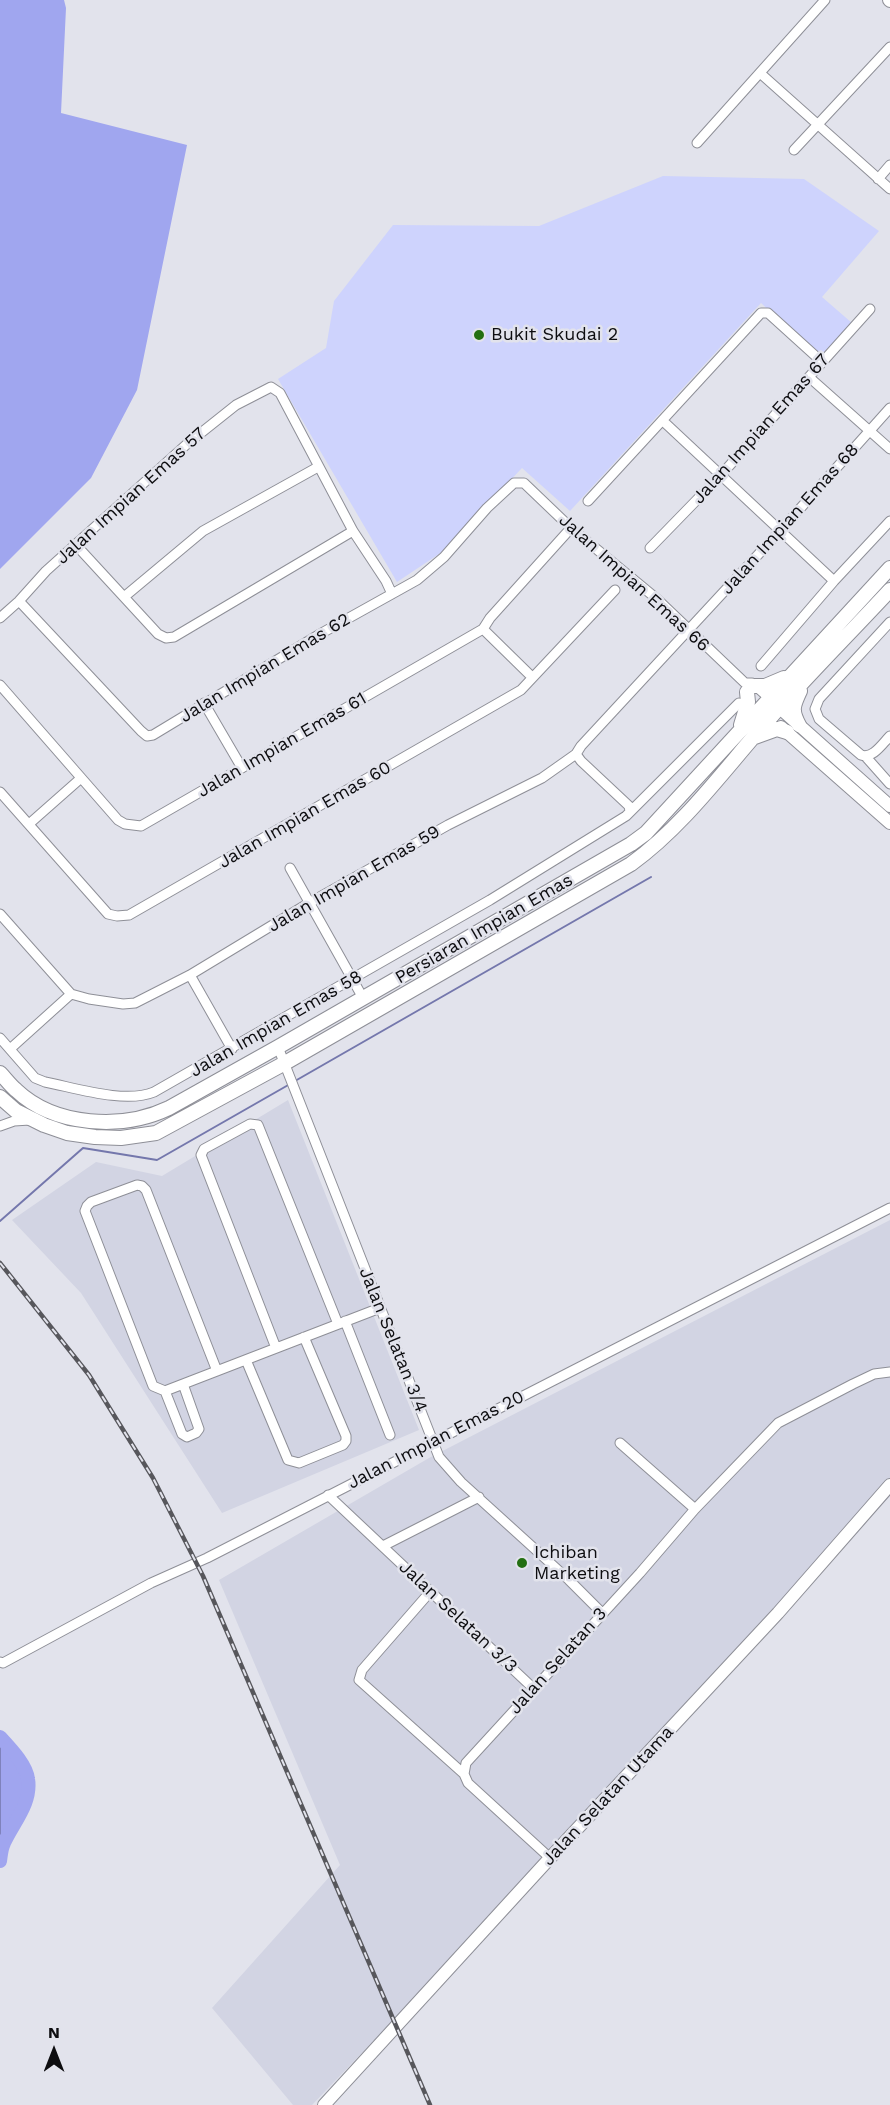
<!DOCTYPE html>
<style>
body{margin:0}
#map{position:relative;width:890px;height:2105px;overflow:hidden;background:#e2e3ec;font-family:"Work Sans",sans-serif}
canvas{display:block}
.north{position:absolute;left:24px;top:2021px;width:60px;height:60px;-webkit-text-stroke:4px #e2e3ec;paint-order:stroke;rotate:0deg;font-size:16px;font-weight:700;line-height:24px;text-align:center;color:#0d0d10}
.north::after{content:'';display:block;margin:auto;width:21px;height:27px;background:#0d0d10;clip-path:polygon(50% 0,100% 100%,50% 72%,0 100%)}
</style>
<div id="map">
<canvas width="890" height="2105"></canvas>
<div class="north">N</div>
</div>
<script>
const ctx = document.querySelector('canvas').getContext('2d');
ctx.lineJoin = 'round';
function paint(path, color) { ctx.fillStyle = color; ctx.fill(path, 'evenodd'); }
function strokePath(path, color, width, dash) { ctx.strokeStyle = color; ctx.lineWidth = width; ctx.lineCap = dash ? 'butt' : 'round'; ctx.setLineDash(dash || []); ctx.stroke(path); }
function label(font, color, halo, rows, align = 'center') {
  ctx.font = font + ' "Work Sans",sans-serif'; ctx.lineWidth = 5; ctx.setLineDash([]); ctx.textBaseline = 'middle'; ctx.strokeStyle = halo; ctx.fillStyle = color; for (const [text, x, y, turn = 0] of rows) {
    ctx.save(); ctx.translate(x, y); ctx.rotate((+turn || 0) * Math.PI / 180); ctx.textAlign = isNaN(turn) ? turn : align; if (halo) ctx.strokeText(text, 0, 0); ctx.fillText(text, 0, 0); ctx.restore();
  }
}
paint(new Path2D(`
 M288,1100L419,1430L222,1513L81,1293L12,1220L96,1162L162,1176Z
 M890,1220V1496L781,1615L312,2105H293L212,2008L340,1865L219,1580L429,1458Z`), '#d2d4e3');
paint(new Path2D(`
 M663,176L804,179L879,231L822,297L852,323L819,357L761,303L570,511L522,468L442,552L397,582L278,379L326,348L334,301L393,225L539,226Z`), '#ced3fd');
paint(new Path2D(`
 M0,0H64L66,8L61,113L187,145L137,390L91,478L0,569Z`), '#a0a6ef');
const water = new Path2D(`
 M0,1737C10,1748 26,1764 28,1779C32,1803 13,1823 4,1843C1,1849 1,1855 0,1861Z`);
paint(water, '#a0a5ef');
strokePath(water, '#7477ac', 1.5);
strokePath(new Path2D(`
 M295,1081L651,877
 M0,1221L83,1148L157,1160L290,1084`), '#7477ac', 2);
strokePath(new Path2D(`
 M0,1737C10,1748 26,1764 28,1779C32,1803 13,1823 4,1843C1,1849 1,1855 0,1861`), '#a0a5ef', 14);
const minor = new Path2D(`
 M760,73L890,189
 M697,143L825,0
 M794,150L890,47
 M878,179L890,165
 M809,377L890,449
 M663,421L834,581
 M588,501L761,313H768L821,361
 M76,545L158,634L166,638L174,637L353,531
 M650,548L721,475L870,309
 M124,597L203,531L318,467
 M19,601L141,731L147,736L153,735L320,634L417,580L444,557L487,508L514,483H524L571,528L657,599L745,683H752L769,698
 M0,618L19,601L46,571L187,444L236,405L271,387L280,393L353,531L386,581L392,594
 M890,622L819,699L815,709L819,719L861,755C873,759 882,744 890,736
 M483,629L532,677
 M761,666L834,581L890,521
 M0,685L118,820L125,824L141,826L483,629L490,618L571,528
 M204,703L242,768
 M576,754L581,761L629,806L630,811
 M866,757L890,784
 M0,792L108,914L117,916L129,915L521,690L615,590
 M29,824L80,779
 M290,868L363,998
 M0,914L71,994L89,999L123,1004L135,1003L190,975L309,903L448,825L542,778L576,754L581,746L780,531L890,408
 M190,975L232,1049
 M0,1038L35,1078L45,1082C76,1088 125,1104 154,1092L490,900L626,816L739,703
 M278,1047L439,1457L461,1482L569,1580L602,1613
 M10,1049L71,994
 M0,1126L14,1121L30,1120
 M345,1321L390,1435
 M276,1348L201,1155L204,1149L250,1124L258,1125L338,1324
 M246,1360L288,1460L299,1463L343,1445L346,1441V1436L304,1337
 M217,1371L146,1190L142,1186L137,1185L91,1202L87,1206L85,1211L153,1386L165,1391L380,1308
 M165,1391L182,1434L187,1437L196,1433L199,1429L183,1384
 M620,1443L695,1509
 M328,1495L533,1688
 M383,1546L479,1497
 M430,1592L362,1670L359,1680L464,1774
 M0,1662L3,1663L151,1583L207,1558L890,1208
 M550,1858L468,1783L464,1774L466,1763L640,1573L695,1509L778,1423L853,1384L874,1374L890,1372`);
const tertiary = new Path2D(`
 M889,0L890,1
 M772,701L890,806
 M781,727L890,823
 M324,2105L550,1858L778,1613L890,1485`);
const secondary = new Path2D(`
 M755,686H765L784,678
 M741,725L748,702L747,692
 M799,725C791,710 793,706 800,691
 M755,737L777,729L787,732
 M0,1073C5,1078 10,1085 16,1090C55,1127 123,1130 169,1108L278,1047L631,844L646,833L890,568
 M0,1097L16,1111L44,1125L67,1133L95,1137L121,1138L156,1133L285,1063L631,864C685,825 726,767 770,718C809,674 850,633 890,590`);
strokePath(minor, '#8e8f97', 11);
strokePath(tertiary, '#8e8f97', 14);
strokePath(secondary, '#8e8f97', 16);
strokePath(minor, '#fff', 9);
strokePath(tertiary, '#fff', 12);
strokePath(secondary, '#fff', 14);
const rail = new Path2D(`
 M0,1263L89,1375L153,1478L203,1576L430,2105`);
strokePath(rail, '#57575c', 4.5);
strokePath(rail, '#e2e3ec', 2, [7]);
for (const [x, y, r, color] of [
 [479,335,6,"#236f12"],
 [522,1563,6,"#236f12"]
]) { const dot = new Path2D(); dot.arc(x, y, r, 0, 2 * Math.PI); ctx.fillStyle = color; ctx.fill(dot); strokePath(dot, '#e2e3ec', 2); }
label('18px', '#0d0d10', '#e2e3ec', [
 ["Bukit Skudai 2",491,335],
 ["Ichiban",534,1553],
 ["Marketing",534,1574]
], 'left');
label('18px', '#0d0d10', '#e2e3ec', [
 ["Jalan Impian Emas 67",761,429,-48],
 ["Jalan Impian Emas 57",131,496,-42],
 ["Jalan Impian Emas 68",790,519,-48],
 ["Jalan Impian Emas 66",634,583,42],
 ["Jalan Impian Emas 62",265,668,-31],
 ["Jalan Impian Emas 61",282,745,-30],
 ["Jalan Impian Emas 60",305,815,-30],
 ["Jalan Impian Emas 59",354,879,-30],
 ["Persiaran Impian Emas",484,929,-30],
 ["Jalan Impian Emas 58",276,1024,-30],
 ["Jalan Selatan 3/4",393,1340,68],
 ["Jalan Impian Emas 20",436,1440,-27],
 ["Jalan Selatan 3/3",458,1617,43],
 ["Jalan Selatan 3",558,1661,-48],
 ["Jalan Selatan Utama",608,1796,-47]
]);
</script>
